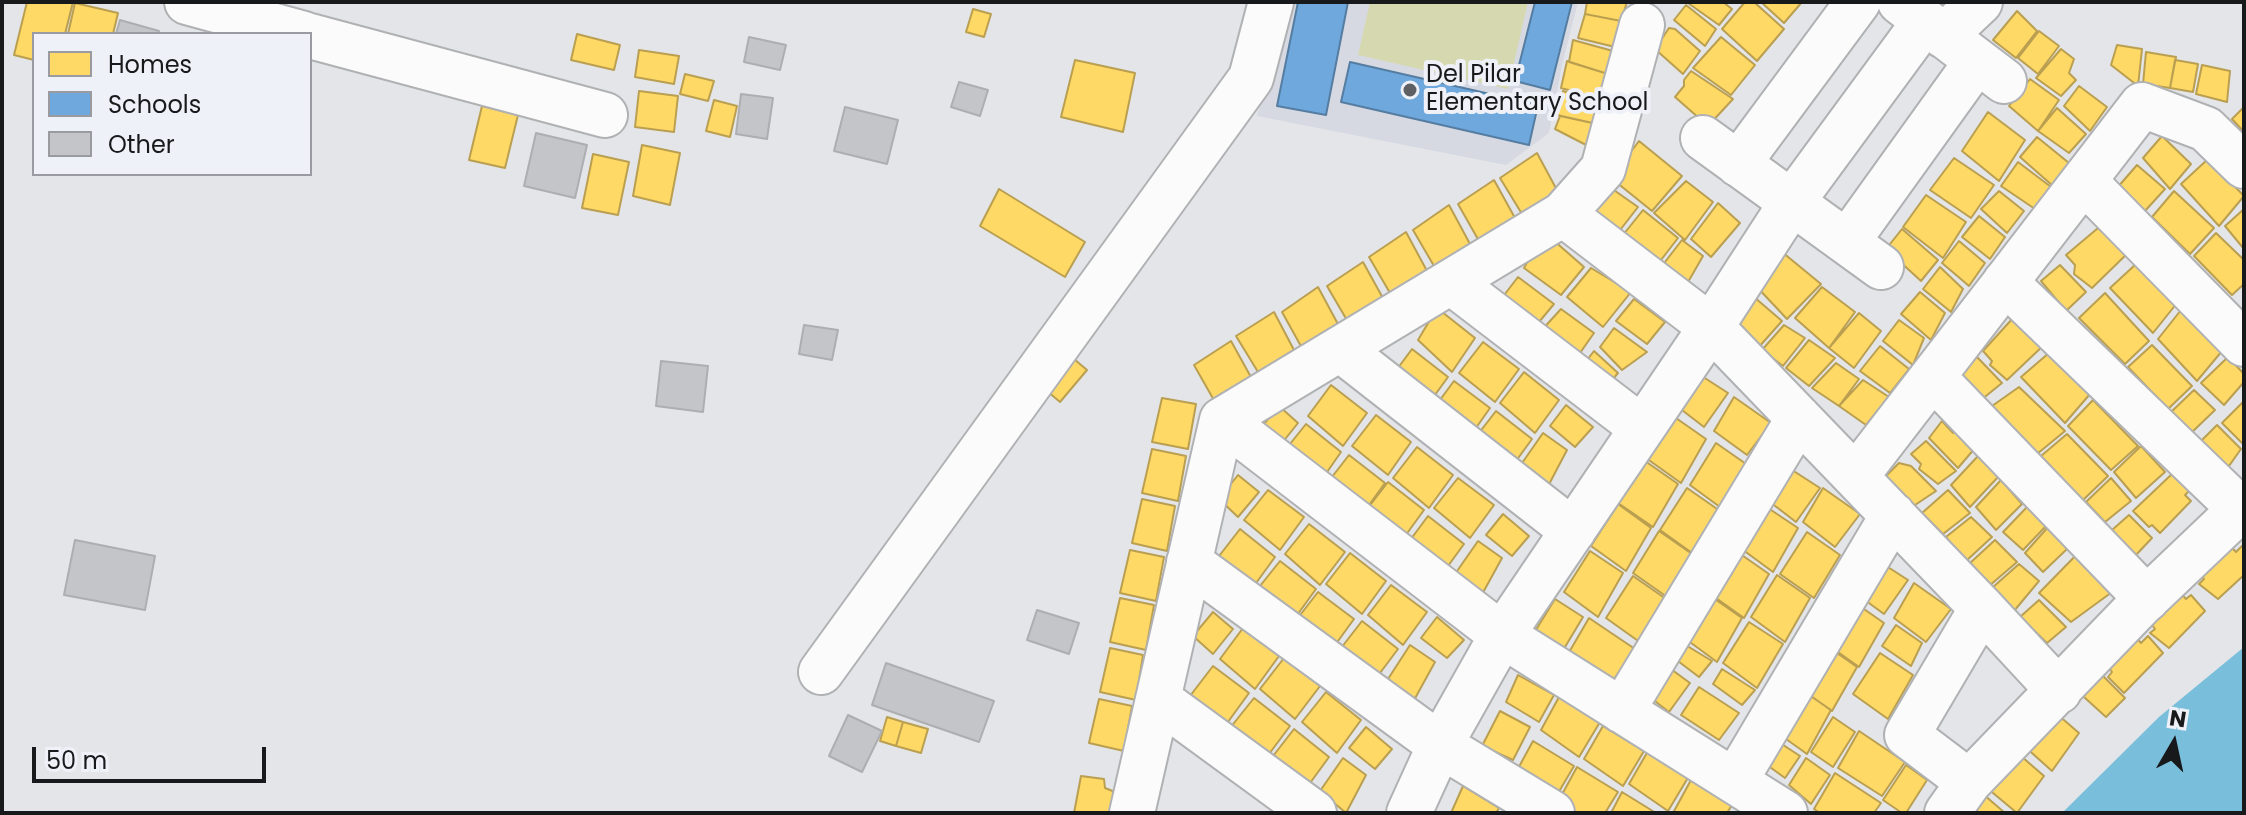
<!DOCTYPE html>
<style>
body{margin:0}
#map{position:relative;width:2246px;height:815px;overflow:hidden;background:#e3e5e8;font-family:Poppins,sans-serif}
canvas{display:block}
.frame{position:absolute;inset:0;border:4px solid #18191b;pointer-events:none}
.legend{position:absolute;left:32px;top:32px;width:280px;height:144px;box-sizing:border-box;background:#eff1f8;border:2px solid #999ba0;margin:0;padding:10px 14px;list-style:none;font-size:24px;color:#18191b}
.legend li{display:flex;align-items:center;gap:16px;height:40px}
.legend b{width:40px;border:2px solid #999ba0}
.north{position:absolute;left:2134px;top:703px;width:80px;height:80px;-webkit-text-stroke:6px #eff1f8;paint-order:stroke;rotate:9deg;font-size:22px;font-weight:700;line-height:32px;text-align:center;color:#18191b}
.north::after{content:'';display:block;margin:auto;width:28px;height:36px;background:#18191b;clip-path:polygon(50% 0,100% 100%,50% 72%,0 100%)}
.scale{position:absolute;left:32px;top:747px;width:234px;height:36px;box-sizing:border-box;border:4px solid #18191b;border-top:0;padding-left:10px;font-size:24px;line-height:28px;white-space:nowrap;color:#18191b;-webkit-text-stroke:6px #eff1f8;paint-order:stroke}
</style>
<div id="map">
<canvas width="2246" height="815"></canvas>
<div class="frame"></div>
<ul class="legend">
<li><b style="height:22px;background:#ffd966"></b>Homes</li>
<li><b style="height:22px;background:#6fa8dc"></b>Schools</li>
<li><b style="height:22px;background:#c4c5c8"></b>Other</li>
</ul>
<div class="north">N</div>
<div class="scale">50 m</div>
</div>
<script>
const ctx = document.querySelector('canvas').getContext('2d');
ctx.lineJoin = 'round';
function paint(path, color) { ctx.fillStyle = color; ctx.fill(path, 'evenodd'); }
function strokePath(path, color, width, dash) { ctx.strokeStyle = color; ctx.lineWidth = width; ctx.lineCap = dash ? 'butt' : 'round'; ctx.setLineDash(dash || []); ctx.stroke(path); }
function label(font, color, halo, rows, align = 'center') {
  ctx.font = font + ' Poppins,sans-serif'; ctx.lineWidth = 8; ctx.setLineDash([]); ctx.textBaseline = 'middle'; ctx.strokeStyle = halo; ctx.fillStyle = color; for (const [text, x, y, turn = 0] of rows) {
    ctx.save(); ctx.translate(x, y); ctx.rotate((+turn || 0) * Math.PI / 180); ctx.textAlign = isNaN(turn) ? turn : align; if (halo) ctx.strokeText(text, 0, 0); ctx.fillText(text, 0, 0); ctx.restore();
  }
}
paint(new Path2D(`
 M1284,2H1578L1562,65L1549,133L1506,165L1257,116Z`), '#d6d9e2');
paint(new Path2D(`
 M1370,2H1528L1508,89L1358,55Z`), '#d6d9b0');
paint(new Path2D(`
 M2244,647V813H2062L2159,717Z`), '#79bfdb');
const homes = new Path2D(`
 M27,2H73L65,34H34V60L14,55Z
 M1587,2H1627L1621,21L1585,14Z
 M1723,2L1732,9L1719,25L1688,3Z
 M1745,2H1754L1784,29L1757,61L1722,29Z
 M1761,2H1802L1784,23Z
 M75,3L118,13L113,34H68Z
 M1686,5L1716,29L1705,46L1674,20Z
 M973,9L991,14L984,37L966,32Z
 M2017,11L2037,31L2016,58L1993,40Z
 M1585,14L1621,21L1615,47L1578,38Z
 M1669,28L1675,29L1700,51L1683,74L1655,49Z
 M2039,31L2059,46L2038,74L2018,58Z
 M577,34L620,45L614,70L571,60Z
 M1721,37L1755,65L1731,95L1693,68Z
 M1573,40L1613,51L1608,74L1569,62Z
 M2117,45L2142,49L2138,86L2111,65Z
 M2061,49L2074,59L2069,73L2076,80L2061,96L2036,78Z
 M639,50L679,56L674,84L635,77Z
 M2146,52L2176,57L2170,88L2143,84Z
 M1075,60L1135,73L1123,132L1061,117Z
 M2175,60L2198,64L2193,92L2170,88Z
 M1567,61L1608,74L1602,99L1561,88Z
 M2202,65L2230,71L2227,102L2196,94Z
 M1691,71L1733,99L1708,126L1675,97L1684,86V80Z
 M685,74L714,81L708,101L680,94Z
 M2030,79L2059,100L2038,131L2009,106Z
 M2079,86L2107,107L2090,131L2064,106Z
 M639,91L678,96L674,132L635,127Z
 M1563,91L1598,102L1597,124L1557,115Z
 M714,100L737,106L730,137L706,131Z
 M482,106L518,115L505,168L469,160Z
 M2244,107V132L2232,119Z
 M2057,108L2086,134L2069,153L2038,131Z
 M1988,112L2025,140L1999,181L1962,151Z
 M1560,116L1597,124L1592,148L1555,129Z
 M2162,136L2191,164L2170,189L2143,158Z
 M2037,137L2069,163L2053,186L2020,157Z
 M1639,141L1682,176L1652,211L1611,178Z
 M642,145L680,153L670,205L633,196Z
 M1537,153L1558,192L1522,214L1500,178Z
 M593,154L629,162L618,215L582,208Z
 M1954,158L1994,185L1971,218L1930,190Z
 M2208,159L2244,196L2219,226L2181,184Z
 M2018,162L2051,187L2035,209L2001,186Z
 M2137,165L2165,189L2144,212L2117,188Z
 M1494,180L1515,218L1479,241L1458,204Z
 M1686,181L1713,202L1685,240L1654,213Z
 M1611,188L1638,207L1617,234L1592,217Z
 M999,189L1085,242L1065,277L980,226Z
 M1999,191L2024,211L2007,233L1981,209Z
 M2174,191L2214,228L2190,254L2152,217Z
 M1926,195L1966,222L1943,258L1903,227Z
 M1718,203L1740,223L1711,257L1691,239Z
 M1449,205L1470,244L1434,266L1413,230Z
 M2244,209V249L2225,226Z
 M1643,210L1678,238L1654,269L1619,240Z
 M1979,216L2005,237L1990,259L1962,237Z
 M2098,228L2106,235L2110,230L2131,250L2092,288L2074,274L2075,265L2066,255Z
 M1902,229L1938,260L1921,281L1886,249Z
 M1406,232L1427,271L1390,293L1369,257Z
 M1544,232L1584,267L1561,295L1524,268Z
 M2216,233L2244,260V284L2232,295L2194,256Z
 M1682,240L1703,256L1684,289L1658,271Z
 M1959,241L1985,263L1969,286L1942,263Z
 M1782,252L1821,284L1787,319L1755,285Z
 M1363,262L1384,300L1348,322L1327,286Z
 M2136,264L2177,303L2153,333L2110,288Z
 M2060,265L2086,292L2066,311L2041,281Z
 M1940,267L1963,289L1951,312L1923,289Z
 M1591,268L1631,292L1603,327L1567,297Z
 M1518,277L1554,304L1534,328L1498,303Z
 M1318,287L1339,326L1302,348L1282,312Z
 M1822,287L1855,312L1829,348L1795,318Z
 M1920,292L1945,313L1931,340L1901,314Z
 M2105,293L2149,341L2125,364L2079,318Z
 M1754,297L1782,321L1758,348L1729,331Z
 M1634,299L1665,322L1647,344L1616,321Z
 M1437,308L1475,338L1452,372L1418,340Z
 M1561,309L1594,333L1573,363L1540,332Z
 M2181,310L2222,351L2197,381L2158,339Z
 M1274,312L1294,350L1258,372L1236,336Z
 M1859,313L1881,331L1854,368L1829,348Z
 M2013,318L2046,343L2007,380L1990,365L1992,361L1983,351Z
 M1899,320L1924,338L1913,365L1883,341Z
 M1784,325L1805,338L1783,366L1762,350Z
 M1614,328L1647,352L1622,370L1600,347Z
 M1809,340L1835,358L1809,386L1786,368Z
 M1231,341L1252,379L1215,402L1194,365Z
 M1483,342L1519,369L1495,402L1459,373Z
 M2152,345L2192,386L2168,409L2128,367Z
 M1880,346L1909,369L1890,393L1860,371Z
 M1061,348L1087,370L1060,402L1034,380Z
 M1412,349L1448,377L1424,410L1389,380Z
 M1594,351L1618,373L1608,385L1584,364Z
 M2050,352L2090,394L2065,423L2021,377Z
 M1977,357L2002,383L1981,400L1957,376Z
 M2228,357L2244,374V382L2224,405L2201,383Z
 M1836,363L1859,379L1839,406L1812,388Z
 M1524,372L1559,400L1535,433L1500,403Z
 M1697,373L1728,393L1704,427L1678,407Z
 M1863,380L1889,397L1866,425L1839,406Z
 M1454,381L1490,408L1466,442L1431,412Z
 M1331,385L1367,413L1343,446L1308,416Z
 M2019,387L2065,431L2037,454L1992,406Z
 M2194,390L2215,410L2189,435L2170,413Z
 M1734,397L1771,423L1747,455L1714,431Z
 M1162,398L1196,404L1188,449L1152,442Z
 M2093,400L2138,446L2111,470L2068,426Z
 M2244,401V445L2222,423Z
 M1566,405L1593,427L1575,447L1550,426Z
 M1279,406L1298,423L1278,448L1259,430Z
 M1496,411L1532,439L1508,472L1472,442Z
 M1376,415L1411,442L1388,475L1352,446Z
 M1673,416L1706,439L1681,483L1646,458Z
 M1942,421L1953,433L1958,429L1975,448L1958,468L1929,438Z
 M1306,424L1341,452L1318,485L1282,454Z
 M2217,425L2241,449L2224,473L2199,443Z
 M1543,433L1567,450L1546,490L1520,466Z
 M2067,434L2108,476L2082,501L2041,456Z
 M1926,441L1956,471L1938,484L1919,469L1921,464L1911,454Z
 M1716,443L1749,466L1724,510L1690,485Z
 M2141,446L2165,472L2136,498L2114,472Z
 M1417,447L1453,475L1429,508L1393,478Z
 M1152,449L1186,456L1178,501L1142,493Z
 M1349,455L1385,483L1361,516L1325,486Z
 M1978,456L1998,477L1970,507L1951,485Z
 M1645,461L1678,484L1653,527L1618,503Z
 M1899,463L1911,466L1936,491L1912,507L1882,480Z
 M1789,468L1820,488L1796,522L1770,502Z
 M2173,473L2189,491L2185,495L2191,501L2160,533L2152,525L2149,527L2133,511Z
 M1238,475L1259,492L1238,517L1219,499Z
 M1458,478L1494,505L1470,538L1434,508Z
 M2111,478L2131,501L2105,522L2086,502Z
 M2001,480L2022,504L1996,530L1976,507Z
 M1388,482L1424,510L1400,543L1364,513Z
 M1687,488L1720,511L1695,555L1660,530Z
 M1823,488L1860,514L1835,547L1803,522Z
 M1268,490L1304,517L1280,550L1244,520Z
 M1948,490L1970,513L1943,534L1922,513Z
 M1142,499L1175,506L1167,551L1132,543Z
 M1618,504L1651,528L1626,571L1591,546Z
 M1765,506L1798,528L1773,572L1739,547Z
 M2028,506L2046,526L2023,550L2003,532Z
 M1503,514L1529,536L1512,556L1486,535Z
 M2129,515L2152,538L2135,556L2112,530Z
 M1428,516L1464,544L1440,577L1405,547Z
 M1971,517L1992,537L1965,562L1946,537Z
 M1309,524L1345,552L1320,585L1285,554Z
 M2049,526L2067,549L2043,572L2025,553Z
 M1240,529L1275,557L1251,590L1216,560Z
 M1659,531L1692,554L1667,597L1633,573Z
 M1807,532L1840,555L1814,598L1780,574Z
 M1995,540L2017,562L1989,586L1969,564Z
 M1478,541L1502,558L1480,598L1455,574Z
 M2226,541L2236,552L2242,546L2244,549V575L2218,599L2199,584L2204,579L2198,568Z
 M2085,546L2123,584L2071,622L2039,593Z
 M1130,550L1164,557L1156,601L1120,593Z
 M1590,551L1623,573L1598,617L1564,592Z
 M1736,551L1769,574L1744,618L1709,593Z
 M1350,553L1386,581L1362,614L1326,584Z
 M1877,560L1908,580L1884,614L1858,595Z
 M1280,561L1316,589L1292,622L1256,591Z
 M2019,564L2039,581L2014,611L1992,588Z
 M1777,575L1810,598L1785,642L1751,617Z
 M1633,576L1666,599L1641,643L1606,618Z
 M1914,583L1951,609L1926,642L1894,618Z
 M1391,585L1427,612L1403,645L1368,615Z
 M2175,587L2186,599L2191,595L2205,611L2169,648L2150,633L2155,629L2147,618Z
 M1318,592L1354,619L1330,652L1294,623Z
 M1709,595L1742,618L1717,662L1683,637Z
 M1120,598L1154,605L1146,650L1110,642Z
 M1555,599L1583,617L1562,652L1534,633Z
 M1851,600L1884,623L1859,667L1824,642Z
 M2039,600L2066,627L2047,643L2020,617Z
 M1213,612L1233,629L1213,654L1193,636Z
 M1437,617L1464,640L1447,658L1421,638Z
 M1589,618L1635,649L1612,682L1568,654Z
 M1362,621L1398,649L1374,681L1338,652Z
 M1749,622L1783,644L1757,688L1723,663Z
 M1896,625L1922,643L1911,666L1882,646Z
 M1243,628L1279,656L1255,689L1220,659Z
 M2131,632L2141,643L2148,636L2163,653L2124,693L2108,677L2112,672L2105,662Z
 M1679,641L1712,661L1699,677L1670,655Z
 M1824,644L1857,667L1832,711L1797,686Z
 M1410,645L1435,662L1413,702L1388,679Z
 M1110,648L1143,655L1136,700L1100,692Z
 M1880,653L1913,675L1888,719L1853,694Z
 M1284,658L1320,686L1295,719L1260,689Z
 M1664,664L1690,683L1669,712L1647,695Z
 M1213,666L1249,693L1225,726L1190,696Z
 M1722,669L1755,690L1742,705L1713,684Z
 M2097,670L2125,698L2106,717L2074,688Z
 M1518,675L1554,695L1539,722L1506,702Z
 M1699,687L1739,713L1719,740L1681,715Z
 M1799,688L1831,710L1807,754L1772,729Z
 M1326,692L1361,720L1337,753L1302,722Z
 M1559,697L1600,722L1579,757L1541,730Z
 M1254,698L1290,726L1266,758L1230,728Z
 M1099,699L1132,706L1124,751L1089,743Z
 M2050,708L2079,733L2052,771L2023,745Z
 M1500,711L1530,727L1513,760L1482,746Z
 M887,717L903,722L896,746L880,741Z
 M1833,717L1855,732L1833,767L1811,752Z
 M903,722L928,729L921,753L896,746Z
 M1603,726L1644,751L1623,786L1584,759Z
 M1366,727L1392,749L1375,769L1349,748Z
 M1294,729L1329,757L1305,790L1270,760Z
 M1859,731L1905,762L1882,796L1838,768Z
 M1771,737L1800,756L1785,778L1756,757Z
 M1533,741L1574,766L1554,800L1515,774Z
 M2014,750L2044,776L2017,813L1987,788Z
 M1648,751L1689,776L1668,811L1629,784Z
 M1343,758L1366,775L1346,813L1320,791Z
 M1806,758L1830,775L1811,804L1789,785Z
 M1906,765L1927,780L1906,813H1902L1883,800Z
 M1577,767L1618,792L1605,813H1577L1559,800Z
 M1835,773L1881,803L1874,813H1820L1814,809Z
 M1081,776L1104,779L1105,788L1115,792L1111,813H1074Z
 M1691,780L1732,805L1727,813H1673Z
 M1463,786L1499,808L1496,813H1451Z
 M1976,788L2005,813H1958Z
 M1622,792L1656,813H1611Z`);
paint(homes, '#ffd966');
strokePath(homes, '#ba9f50', 2);
const schools = new Path2D(`
 M1298,2H1348L1326,115L1277,106Z
 M1535,2H1572L1550,90L1515,81Z
 M1350,62L1538,105L1529,145L1341,102Z`);
paint(schools, '#6fa8dc');
strokePath(schools, '#557da2', 2);
const building = new Path2D(`
 M120,20L159,31L158,34H116Z
 M749,37L786,45L780,70L744,62Z
 M959,82L988,90L980,116L951,107Z
 M741,94L773,98L767,139L736,134Z
 M845,107L898,120L887,164L834,151Z
 M536,133L587,145L575,198L524,186Z
 M804,325L838,330L832,360L799,354Z
 M661,361L708,366L703,412L656,406Z
 M75,540L155,556L145,610L64,595Z
 M1037,610L1079,623L1069,654L1027,640Z
 M886,663L994,701L979,742L872,705Z
 M848,715L882,731L862,772L829,756Z`);
paint(building, '#c4c5c8');
strokePath(building, '#adaeb0', 2);
const minor = new Path2D(`
 M187,2L304,34
 M1900,2L2004,81
 M1642,25L1603,169L1563,214L1711,327L1982,608L2059,691
 M310,36L605,115
 M1944,36L1980,2
 M1703,138L1881,267
 M1738,164L1858,2
 M2084,181L2244,344
 M1563,214L1222,420L1502,635L1785,813
 M1847,242L1977,61
 M1451,282L1642,428
 M2005,282L2240,509
 M1340,349L1573,531
 M1933,377L2147,599
 M1856,476L2142,105L2206,129L2244,166
 M1189,562L1440,745L1552,813
 M821,672L1251,78L1271,2
 M1158,699L1314,813
 M1622,711L1799,418
 M1735,781L1893,515
 M1969,782L1907,735L1982,608
 M1132,813L1222,420
 M1409,813L1440,745L1502,635L1711,327L1792,202L1925,21
 M1947,813L1969,782L2141,604L2244,506`);
strokePath(minor, '#b0b1b3', 48);
strokePath(minor, '#fbfbfc', 44);
for (const [x, y, r, color] of [
 [1410,90,8,"#5f6063"]
]) { const dot = new Path2D(); dot.arc(x, y, r, 0, 2 * Math.PI); ctx.fillStyle = color; ctx.fill(dot); strokePath(dot, '#eff1f8', 3); }
label('24px', '#18191b', '#eff1f8', [
 ["Del Pilar",1426,76],
 ["Elementary School",1426,104]
], 'left');
</script>
